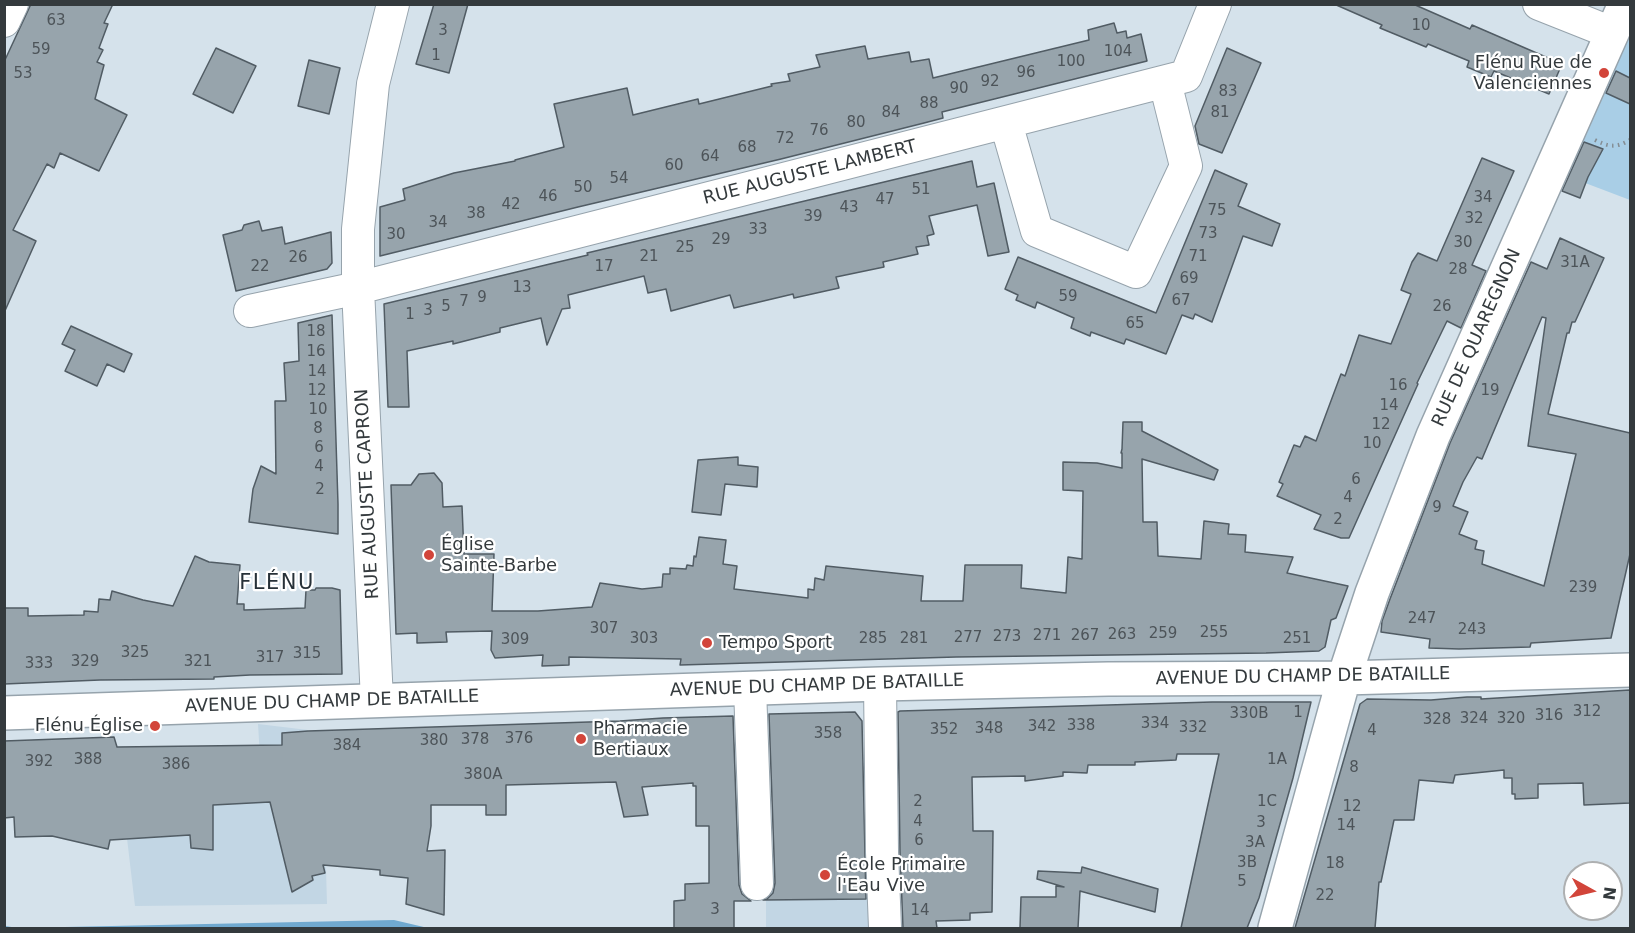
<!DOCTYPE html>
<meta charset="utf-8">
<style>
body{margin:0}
#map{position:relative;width:1635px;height:933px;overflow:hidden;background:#d5e2eb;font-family:"DejaVu Sans",sans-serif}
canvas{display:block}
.frame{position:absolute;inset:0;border:6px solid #343a3d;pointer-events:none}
.north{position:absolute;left:1563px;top:861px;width:60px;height:60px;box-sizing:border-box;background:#fff;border:2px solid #aeb0b1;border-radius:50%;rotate:98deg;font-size:16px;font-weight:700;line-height:24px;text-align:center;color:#343a3d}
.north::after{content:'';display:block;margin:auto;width:21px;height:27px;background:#d2453a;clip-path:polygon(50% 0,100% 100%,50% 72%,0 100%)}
</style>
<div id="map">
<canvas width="1635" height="933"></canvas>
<div class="frame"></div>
<div class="north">N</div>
</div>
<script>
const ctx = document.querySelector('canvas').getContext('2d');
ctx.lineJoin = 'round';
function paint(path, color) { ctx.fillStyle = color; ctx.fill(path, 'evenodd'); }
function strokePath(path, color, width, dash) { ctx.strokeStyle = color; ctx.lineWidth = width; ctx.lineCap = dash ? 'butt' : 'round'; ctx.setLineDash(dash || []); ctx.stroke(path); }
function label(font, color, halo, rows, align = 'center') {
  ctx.font = font + ' "DejaVu Sans",sans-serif'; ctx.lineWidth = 4.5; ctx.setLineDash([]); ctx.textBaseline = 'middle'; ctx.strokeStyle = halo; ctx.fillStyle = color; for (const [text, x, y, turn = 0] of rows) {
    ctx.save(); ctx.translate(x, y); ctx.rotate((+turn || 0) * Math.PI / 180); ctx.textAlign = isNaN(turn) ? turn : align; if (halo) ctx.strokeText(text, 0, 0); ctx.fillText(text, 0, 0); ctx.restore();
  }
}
paint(new Path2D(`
 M258,724L308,730L309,808L326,869L327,904L135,906L124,813L262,790Z
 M882,852L885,928H766V854Z`), '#c2d6e4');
paint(new Path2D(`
 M1630,5V200L1551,170Z`), '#a9cee6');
paint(new Path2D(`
 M394,920L428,928H4L5,926L18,928Z`), '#70a9cf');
const building = new Path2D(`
 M31,4H113L104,23L108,24L99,48L103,50L97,62L104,65L95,99L127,115L99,171L60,153L54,168L47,164L13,230L36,241L4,313V62Z
 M434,4H468L449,73L416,64Z
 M1334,4H1413L1470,29L1472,25L1562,64L1549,94L1494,71L1491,77L1467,67L1469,61L1428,44L1426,47L1380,28L1382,25Z
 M1114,23L1117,33L1126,31L1127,38L1141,34L1147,61L942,112L943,118L924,123L781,159L578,207L380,256V207L405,200L403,189L454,173L515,161V160L564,147L554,104L627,88L633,115L698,99L699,104L772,86L771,84L790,81L788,74L820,67L816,55L865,46L868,59L909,52L911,62L929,59L933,78L1089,40L1088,30Z
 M216,48L256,66L233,113L193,94Z
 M1227,48L1261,63L1222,153L1199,144L1195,126Z
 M309,60L340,68L329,114L298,106Z
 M1616,71L1630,78V104L1606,93Z
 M1584,142L1603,149L1588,177L1580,198L1562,191Z
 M1482,158L1514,171L1472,265L1486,271L1461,328L1447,321L1417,383L1418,384L1409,404L1349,538H1341L1314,529L1321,515L1277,496L1283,484L1279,482L1294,445L1300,447L1305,436L1316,441L1341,374L1345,376L1359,335L1391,344L1411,294L1401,290L1412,262L1418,253L1437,261Z
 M972,161L977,187L994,183L1009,252L988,256L977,205L929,216L934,234L927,236L929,245L916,247L918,254L883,262L884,267L836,277L839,288L794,298L793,294L734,308L730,295L671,311L666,289L648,293L644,276L568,295L570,308L562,309L547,345L541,318L500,328V332L453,344V341L407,351L409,407H388L384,304L554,263L588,255L587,253Z
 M1215,170L1247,184L1238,206L1280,224L1272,246L1243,236L1212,322L1195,314L1193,319L1182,315L1166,354L1126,339L1124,344L1091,332L1090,336L1071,328L1074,318L1037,302L1035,308L1016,300L1018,295L1005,289L1018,257L1156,313Z
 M259,221L262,231L282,227L285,244L331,232L332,263L327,269L236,291L223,235L242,230L244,225Z
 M1560,238L1604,258L1575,322H1572L1569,333H1567L1548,414L1630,433V554L1611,638L1531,643L1530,647L1459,649L1429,648L1430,639L1381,632L1382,621L1390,599L1450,443L1531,262L1547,269ZM1542,317L1546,318L1528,446L1576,454L1544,586L1482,564L1484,551L1475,549L1477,541L1459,534L1468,512L1453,506L1463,482L1477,457L1482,459Z
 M332,315L338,504V534L249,522L253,489L261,466L276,474L275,401H286L284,363L299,361L298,323Z
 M71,326L132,354L124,372L107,364L97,386L65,371L75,350L62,344Z
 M1123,422H1142V431L1218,470L1214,480L1142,459L1143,522H1157L1158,556L1201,559L1204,521L1229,524L1228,534L1246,535L1245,552L1293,557L1287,573L1348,586L1336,618L1331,620L1325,647L1319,651L1266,653L956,657L680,665L681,659L569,657V665L542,666L543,655L495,658L491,650L492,631L446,632L447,642L417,643V633L396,634L391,485H411L419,474L434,473L442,483L443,507L462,506L464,554H494L492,611H538L592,607L600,583L642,589L662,587L663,574H670V568L686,569L687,565L693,566L694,556L696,557L699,537L726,540L723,564L737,566L734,589L808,598V589L814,590L815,578L824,580L826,566L923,576L921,601H963L965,565H1022L1021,588L1066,593L1068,557L1082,559L1083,491L1063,490V462L1097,463L1122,468V453H1121L1122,449Z
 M738,457V465L758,467L757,487L725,484L721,515L692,512L698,460Z
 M195,556L209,562L240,565L237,604H244V610L305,608L306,590H315L316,588H332L340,590L342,674L250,675L214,677V679L100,680L4,684V608H28V616L84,615V611L98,612L99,599L110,600L112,591L143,600L173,606Z
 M1630,690V803L1584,805L1583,783L1538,784V798L1515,799V794H1512V778H1504V770L1455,775L1453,783L1419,780L1414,820H1394L1381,882H1379L1375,928H1295L1360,704L1367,699L1431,700L1467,697H1481V699Z
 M1212,702H1311L1293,778L1259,898L1247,928H1181L1219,754H1177L1176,760L1135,762V765H1088L1087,773L1063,772V776L1025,781V776L972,777L973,831H993L992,912L970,913V920L936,921L937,928H903L900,852L898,712L900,711Z
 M855,712L862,721L866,899L763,900L767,899L773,893L775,883L769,714Z
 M733,716L739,885L742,894L751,901H734V928H674V901L685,900V884L709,883V826H696V786H693V783L642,787L648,815L624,817L616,782L506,785V815H486V805H431V826L427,851L445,850L444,915L406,904L408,878L380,875V870L323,865L325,873L312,876L313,880L292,892L270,802L213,805V850L191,848L190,835L110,840L108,849L52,836L15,837L14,817L4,818V741L114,737L117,747L282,745V733L308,731L620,721L663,718Z
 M1082,867L1158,889L1155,912L1080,891L1078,928H1020L1021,897H1056V886L1064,887L1037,879L1038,871L1081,873Z`);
paint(building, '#97a4ac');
strokePath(building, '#515c64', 1.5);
const minor = new Path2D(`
 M1539,4L1612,33
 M4,21L12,4
 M1006,123L1037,231L1136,272L1186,166L1165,82
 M250,311L358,288L1186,76L1215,4
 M880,684L882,852L885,928
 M750,688L757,884
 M377,701L358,288V229L373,84L393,4`);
const tertiary = new Path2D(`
 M4,713L880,684L1108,679L1344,678L1630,670
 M1275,928L1344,678L1372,593L1433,436L1625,4`);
strokePath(minor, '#96a3ac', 34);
strokePath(tertiary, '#96a3ac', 36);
strokePath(new Path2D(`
 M1595,140C1609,147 1616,148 1630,140`), '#848d93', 4, [1.5, 4.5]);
strokePath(minor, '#fff', 32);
strokePath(tertiary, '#fff', 33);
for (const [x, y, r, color] of [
 [1604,73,6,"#d2453a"],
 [429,555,6,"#d2453a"],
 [707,643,6,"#d2453a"],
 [155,726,6,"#d2453a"],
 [581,739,6,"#d2453a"],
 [825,875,6,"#d2453a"]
]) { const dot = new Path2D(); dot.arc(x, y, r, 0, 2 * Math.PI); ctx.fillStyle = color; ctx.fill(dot); strokePath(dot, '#fff', 2); }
label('15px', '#4d5459', null, [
 ["63",56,21],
 ["10",1421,26],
 ["3",443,31],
 ["59",41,50],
 ["104",1118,52],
 ["1",436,56],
 ["100",1071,62],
 ["96",1026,73],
 ["53",23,74],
 ["92",990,82],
 ["90",959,89],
 ["83",1228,92],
 ["88",929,104],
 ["84",891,113],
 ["81",1220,113],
 ["80",856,123],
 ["76",819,131],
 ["72",785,139],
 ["68",747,148],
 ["64",710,157],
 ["60",674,166],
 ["54",619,179],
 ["50",583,188],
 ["51",921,190],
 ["46",548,197],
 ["34",1483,198],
 ["47",885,200],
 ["42",511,205],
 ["43",849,208],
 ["75",1217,211],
 ["38",476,214],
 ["39",813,217],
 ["32",1474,219],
 ["34",438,223],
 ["33",758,230],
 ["73",1208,234],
 ["30",396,235],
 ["29",721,240],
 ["30",1463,243],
 ["25",685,248],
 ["21",649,257],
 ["71",1198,257],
 ["26",298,258],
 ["31A",1575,263],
 ["22",260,267],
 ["17",604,267],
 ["28",1458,270],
 ["69",1189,279],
 ["13",522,288],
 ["59",1068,297],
 ["9",482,298],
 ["67",1181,301],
 ["7",464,302],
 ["5",446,307],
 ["26",1442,307],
 ["3",428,311],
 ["1",410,315],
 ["65",1135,324],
 ["18",316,332],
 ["16",316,352],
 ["14",317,372],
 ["16",1398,386],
 ["12",317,391],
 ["19",1490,391],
 ["14",1389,406],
 ["10",318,410],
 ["12",1381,425],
 ["8",318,429],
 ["10",1372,444],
 ["6",319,448],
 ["4",319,467],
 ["6",1356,480],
 ["2",320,490],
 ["4",1348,498],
 ["9",1437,508],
 ["2",1338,520],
 ["239",1583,588],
 ["247",1422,619],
 ["307",604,629],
 ["243",1472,630],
 ["255",1214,633],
 ["259",1163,634],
 ["263",1122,635],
 ["271",1047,636],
 ["267",1085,636],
 ["273",1007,637],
 ["277",968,638],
 ["303",644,639],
 ["285",873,639],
 ["281",914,639],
 ["251",1297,639],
 ["309",515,640],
 ["325",135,653],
 ["315",307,654],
 ["317",270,658],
 ["329",85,662],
 ["321",198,662],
 ["333",39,664],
 ["312",1587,712],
 ["1",1298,713],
 ["330B",1249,714],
 ["316",1549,716],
 ["324",1474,719],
 ["320",1511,719],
 ["328",1437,720],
 ["334",1155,724],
 ["338",1081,726],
 ["342",1042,727],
 ["332",1193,728],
 ["348",989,729],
 ["352",944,730],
 ["4",1372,731],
 ["358",828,734],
 ["376",519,739],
 ["378",475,740],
 ["380",434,741],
 ["384",347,746],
 ["388",88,760],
 ["1A",1277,760],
 ["392",39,762],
 ["386",176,765],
 ["8",1354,768],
 ["380A",483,775],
 ["2",918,802],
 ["1C",1267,802],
 ["12",1352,807],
 ["4",918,822],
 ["3",1261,823],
 ["14",1346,826],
 ["6",919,841],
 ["3A",1255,843],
 ["3B",1247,863],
 ["18",1335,864],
 ["5",1242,882],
 ["22",1325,896],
 ["3",715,910],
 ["14",920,911]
]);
label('18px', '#343a3d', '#fff', [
 ["Flénu Rue de",1592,63,"right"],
 ["Valenciennes",1592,84,"right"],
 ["Église",441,545],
 ["Sainte-Barbe",441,566],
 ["Tempo Sport",719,643],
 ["Flénu Église",143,726,"right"],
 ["Pharmacie",593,729],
 ["Bertiaux",593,750],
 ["École Primaire",837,865],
 ["l'Eau Vive",837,886]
], 'left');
label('18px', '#343a3d', '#fff', [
 ["RUE AUGUSTE LAMBERT",810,173,-14],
 ["RUE DE QUAREGNON",1477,338,-66],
 ["RUE AUGUSTE CAPRON",368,494,-93],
 ["AVENUE DU CHAMP DE BATAILLE",1303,677,-1],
 ["AVENUE DU CHAMP DE BATAILLE",817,686,-2],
 ["AVENUE DU CHAMP DE BATAILLE",332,702,-2]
]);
ctx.letterSpacing = '1.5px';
label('21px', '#273138', '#fff', [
 ["FLÉNU",277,584]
]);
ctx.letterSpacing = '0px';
</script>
